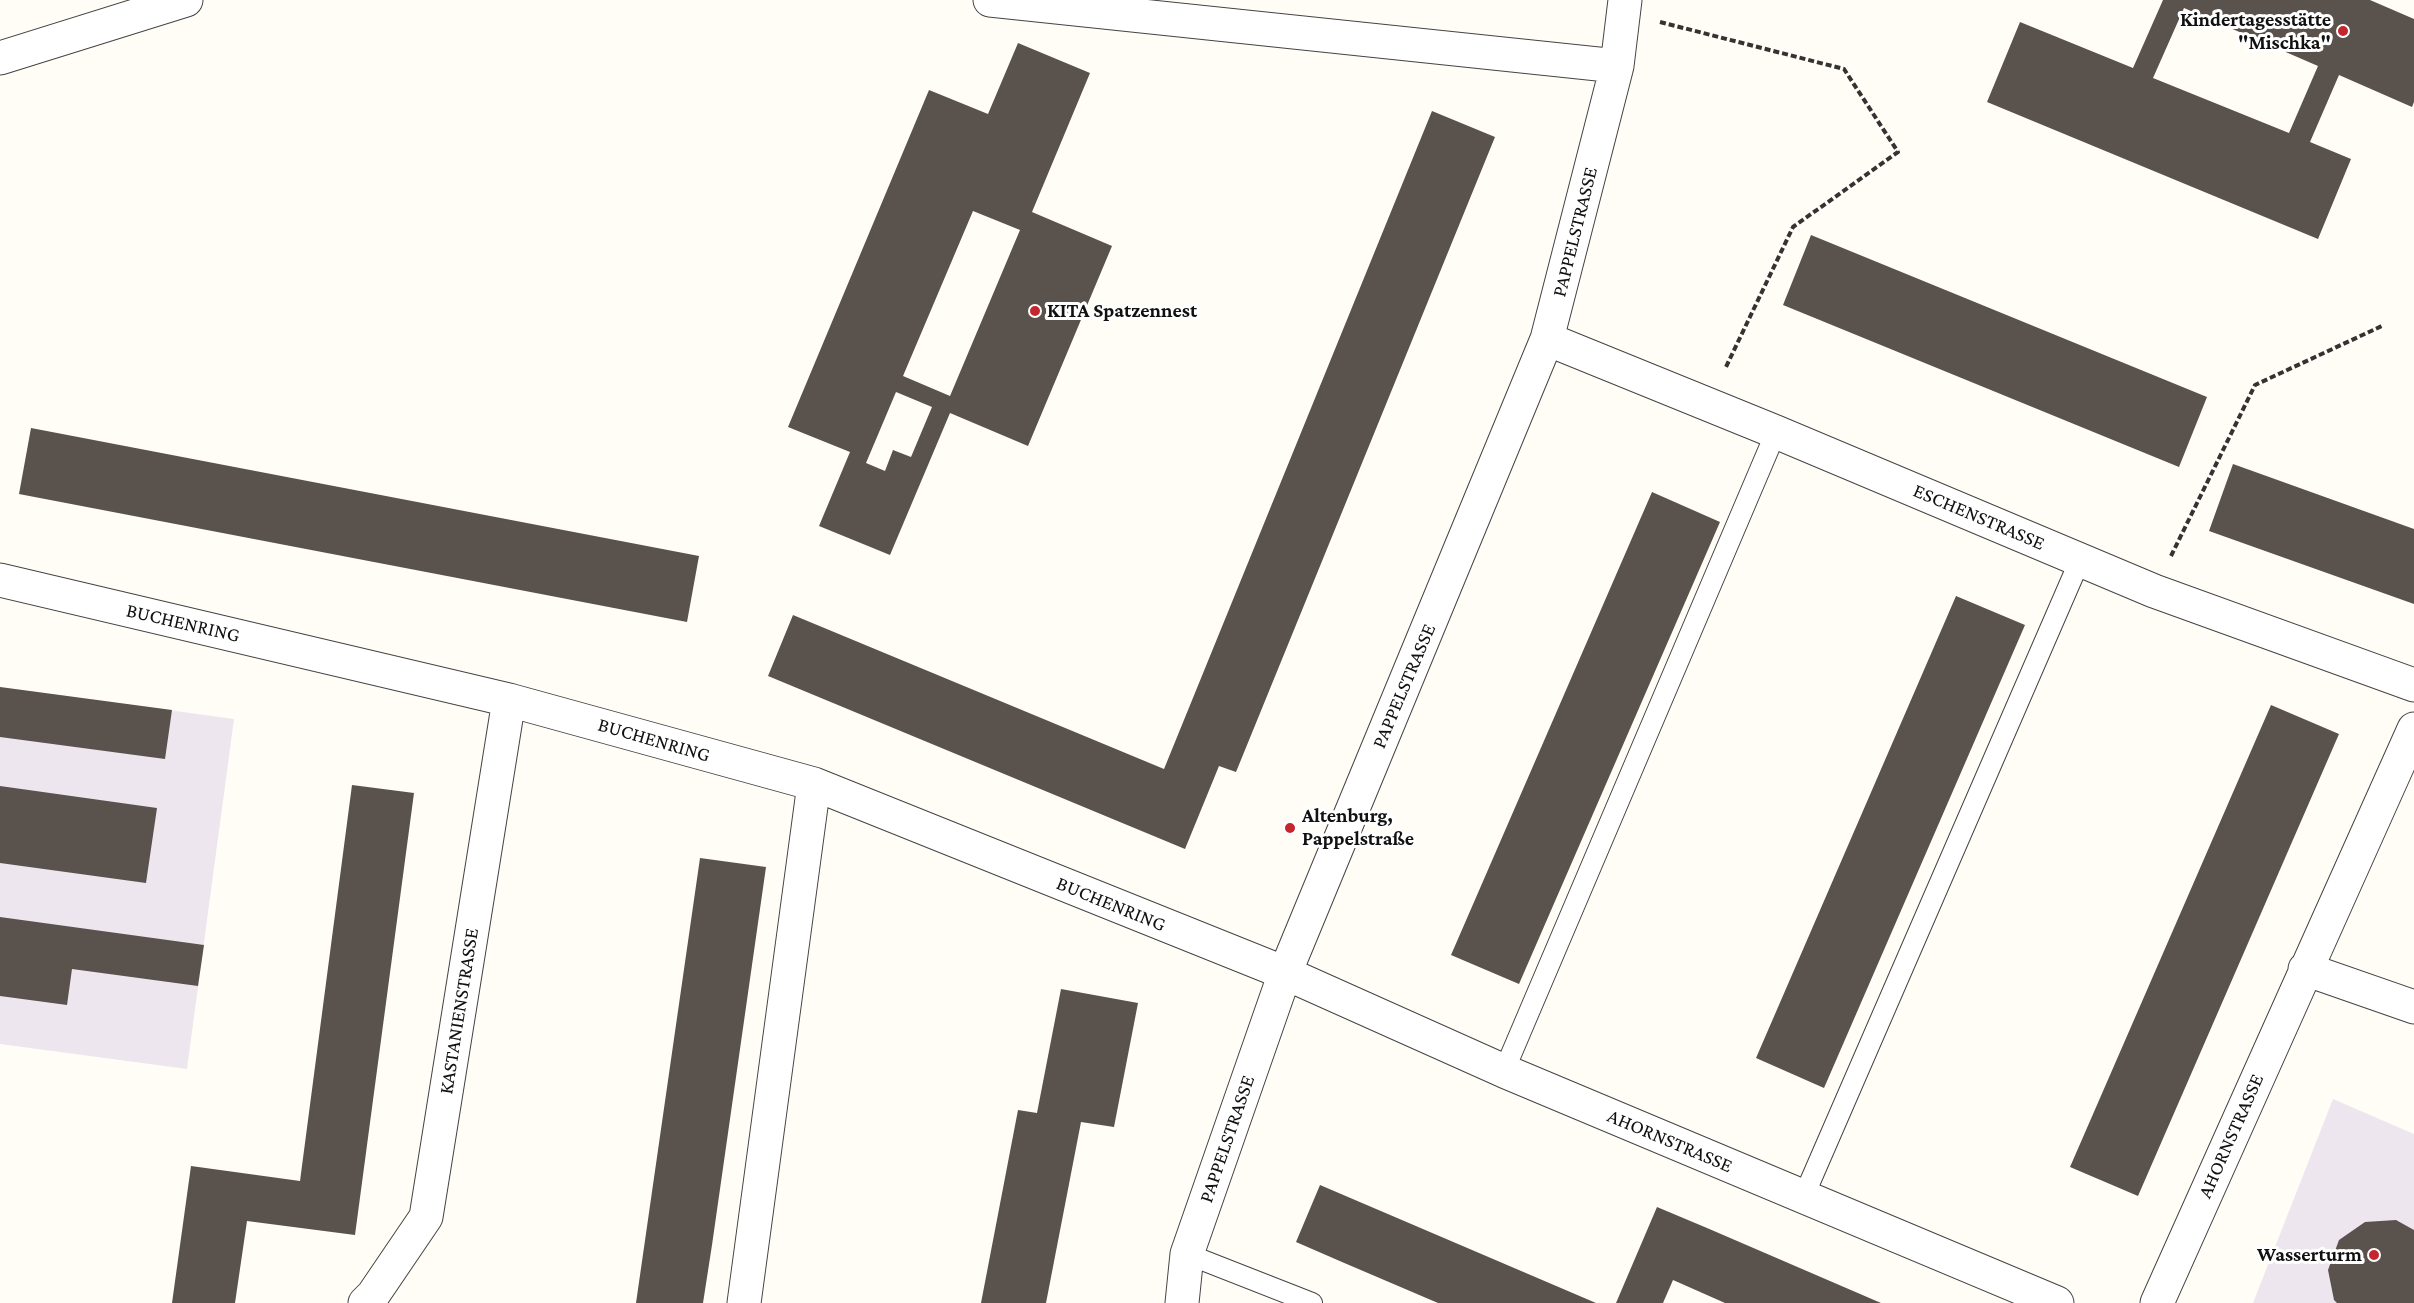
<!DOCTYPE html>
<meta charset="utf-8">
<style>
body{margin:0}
canvas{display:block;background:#fffdf5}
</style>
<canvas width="2414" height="1303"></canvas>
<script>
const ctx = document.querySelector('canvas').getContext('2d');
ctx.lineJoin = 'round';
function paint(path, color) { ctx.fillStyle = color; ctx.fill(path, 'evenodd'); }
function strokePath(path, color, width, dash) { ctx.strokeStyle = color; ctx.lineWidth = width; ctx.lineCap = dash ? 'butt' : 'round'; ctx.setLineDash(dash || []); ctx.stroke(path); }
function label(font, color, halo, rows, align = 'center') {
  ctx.font = font + ' "Crimson Pro",serif'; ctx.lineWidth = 6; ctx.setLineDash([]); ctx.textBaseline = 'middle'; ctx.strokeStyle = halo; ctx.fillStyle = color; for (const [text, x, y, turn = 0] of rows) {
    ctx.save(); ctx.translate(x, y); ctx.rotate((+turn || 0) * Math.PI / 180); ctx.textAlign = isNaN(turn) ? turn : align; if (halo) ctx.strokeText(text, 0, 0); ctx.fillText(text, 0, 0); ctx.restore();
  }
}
paint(new Path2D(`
 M0,687L234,719L187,1069L0,1044Z
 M2333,1099L2414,1134V1303H2253Z`), '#eee6ef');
paint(new Path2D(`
 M2163,0H2370L2414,19V102L2412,107L2339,75L2310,142L2351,159L2318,239L1987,102L2020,22L2133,68ZM2184,8L2318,66L2289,133L2153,78Z
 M1018,43L1090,73L1032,212L1112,246L1028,446L950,413L890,555L819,526L850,452L788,427L929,90L988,114ZM973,211L1020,230L950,396L903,376ZM896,392L932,407L911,457L893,450L885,471L866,463Z
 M1432,111L1495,137L1236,772L1219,766L1185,849L768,676L793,615L1164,769Z
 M1811,235L2207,397L2179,467L1783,305Z
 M31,428L699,556L687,622L19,494Z
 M2233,464L2414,529V604L2209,531Z
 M1652,492L1720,522L1519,984L1451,955Z
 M1956,596L2025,625L1824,1088L1756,1058Z
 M0,687L172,710L165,759L0,737Z
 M2271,705L2339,734L2138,1196L2070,1167Z
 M352,785L414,793L355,1235L247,1221L235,1303H172L191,1166L300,1181Z
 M0,786L157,808L146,883L0,863Z
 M700,858L766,867L712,1245L703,1303H636Z
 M0,917L204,945L198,986L72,969L67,1005L0,996Z
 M1061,989L1138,1003L1114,1127L1081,1122L1046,1303H981L1018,1110L1037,1113Z
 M1320,1185L1596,1303H1438L1342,1262L1296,1242Z
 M1657,1207L1707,1228L1881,1303H1725L1673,1280L1663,1303H1616Z
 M2396,1220L2414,1230V1303H2337L2334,1300L2328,1270L2339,1240L2365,1222Z`), '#5a524d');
const service = new Path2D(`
 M1504,1071L1776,432
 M1803,1198L2080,560
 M1187,1254L1312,1303`);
const minor = new Path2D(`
 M990,0L1617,66
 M0,58L186,0
 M1547,339L1776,432L2154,591L2414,685
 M0,580L509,700L814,784L1285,973L1504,1071L2057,1303
 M2305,969L2414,1007
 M365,1303L373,1295L426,1217L509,700
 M744,1303L814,784
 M1182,1303L1187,1254L1285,973L1547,339L1617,66L1625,0
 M2157,1303L2414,729`);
strokePath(service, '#444', 22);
strokePath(minor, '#444', 35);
strokePath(new Path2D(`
 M1660,22L1844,69L1898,152L1793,227L1725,369
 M2171,556L2255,385L2384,325`), '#333', 4, [6, 3]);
strokePath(service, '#fff', 20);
strokePath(minor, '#fff', 33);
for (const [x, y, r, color] of [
 [2343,31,6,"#c4262e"],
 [1035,311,6,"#c4262e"],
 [1290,828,6,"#c4262e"],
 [2374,1255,6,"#c4262e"]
]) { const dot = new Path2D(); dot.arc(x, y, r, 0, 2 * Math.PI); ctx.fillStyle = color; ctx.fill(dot); strokePath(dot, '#fff', 2); }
label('bold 20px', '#111', '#fff', [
 ["Kindertagesstätte",2331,20],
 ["\"Mischka\"",2331,43],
 ["KITA Spatzennest",1047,311,"left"],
 ["Altenburg,",1302,816,"left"],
 ["Pappelstraße",1302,839,"left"],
 ["Wasserturm",2362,1255]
], 'right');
label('20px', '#111', '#fff', [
 ["PAPPELSTRASSE",1575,232,-76],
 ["ESCHENSTRASSE",1979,517,23],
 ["BUCHENRING",183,623,13],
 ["PAPPELSTRASSE",1404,686,-67],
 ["BUCHENRING",654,740,16],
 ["BUCHENRING",1111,904,22],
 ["KASTANIENSTRASSE",459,1011,-81],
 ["AHORNSTRASSE",2231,1136,-66],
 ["PAPPELSTRASSE",1227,1139,-71],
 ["AHORNSTRASSE",1670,1141,23]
]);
</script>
